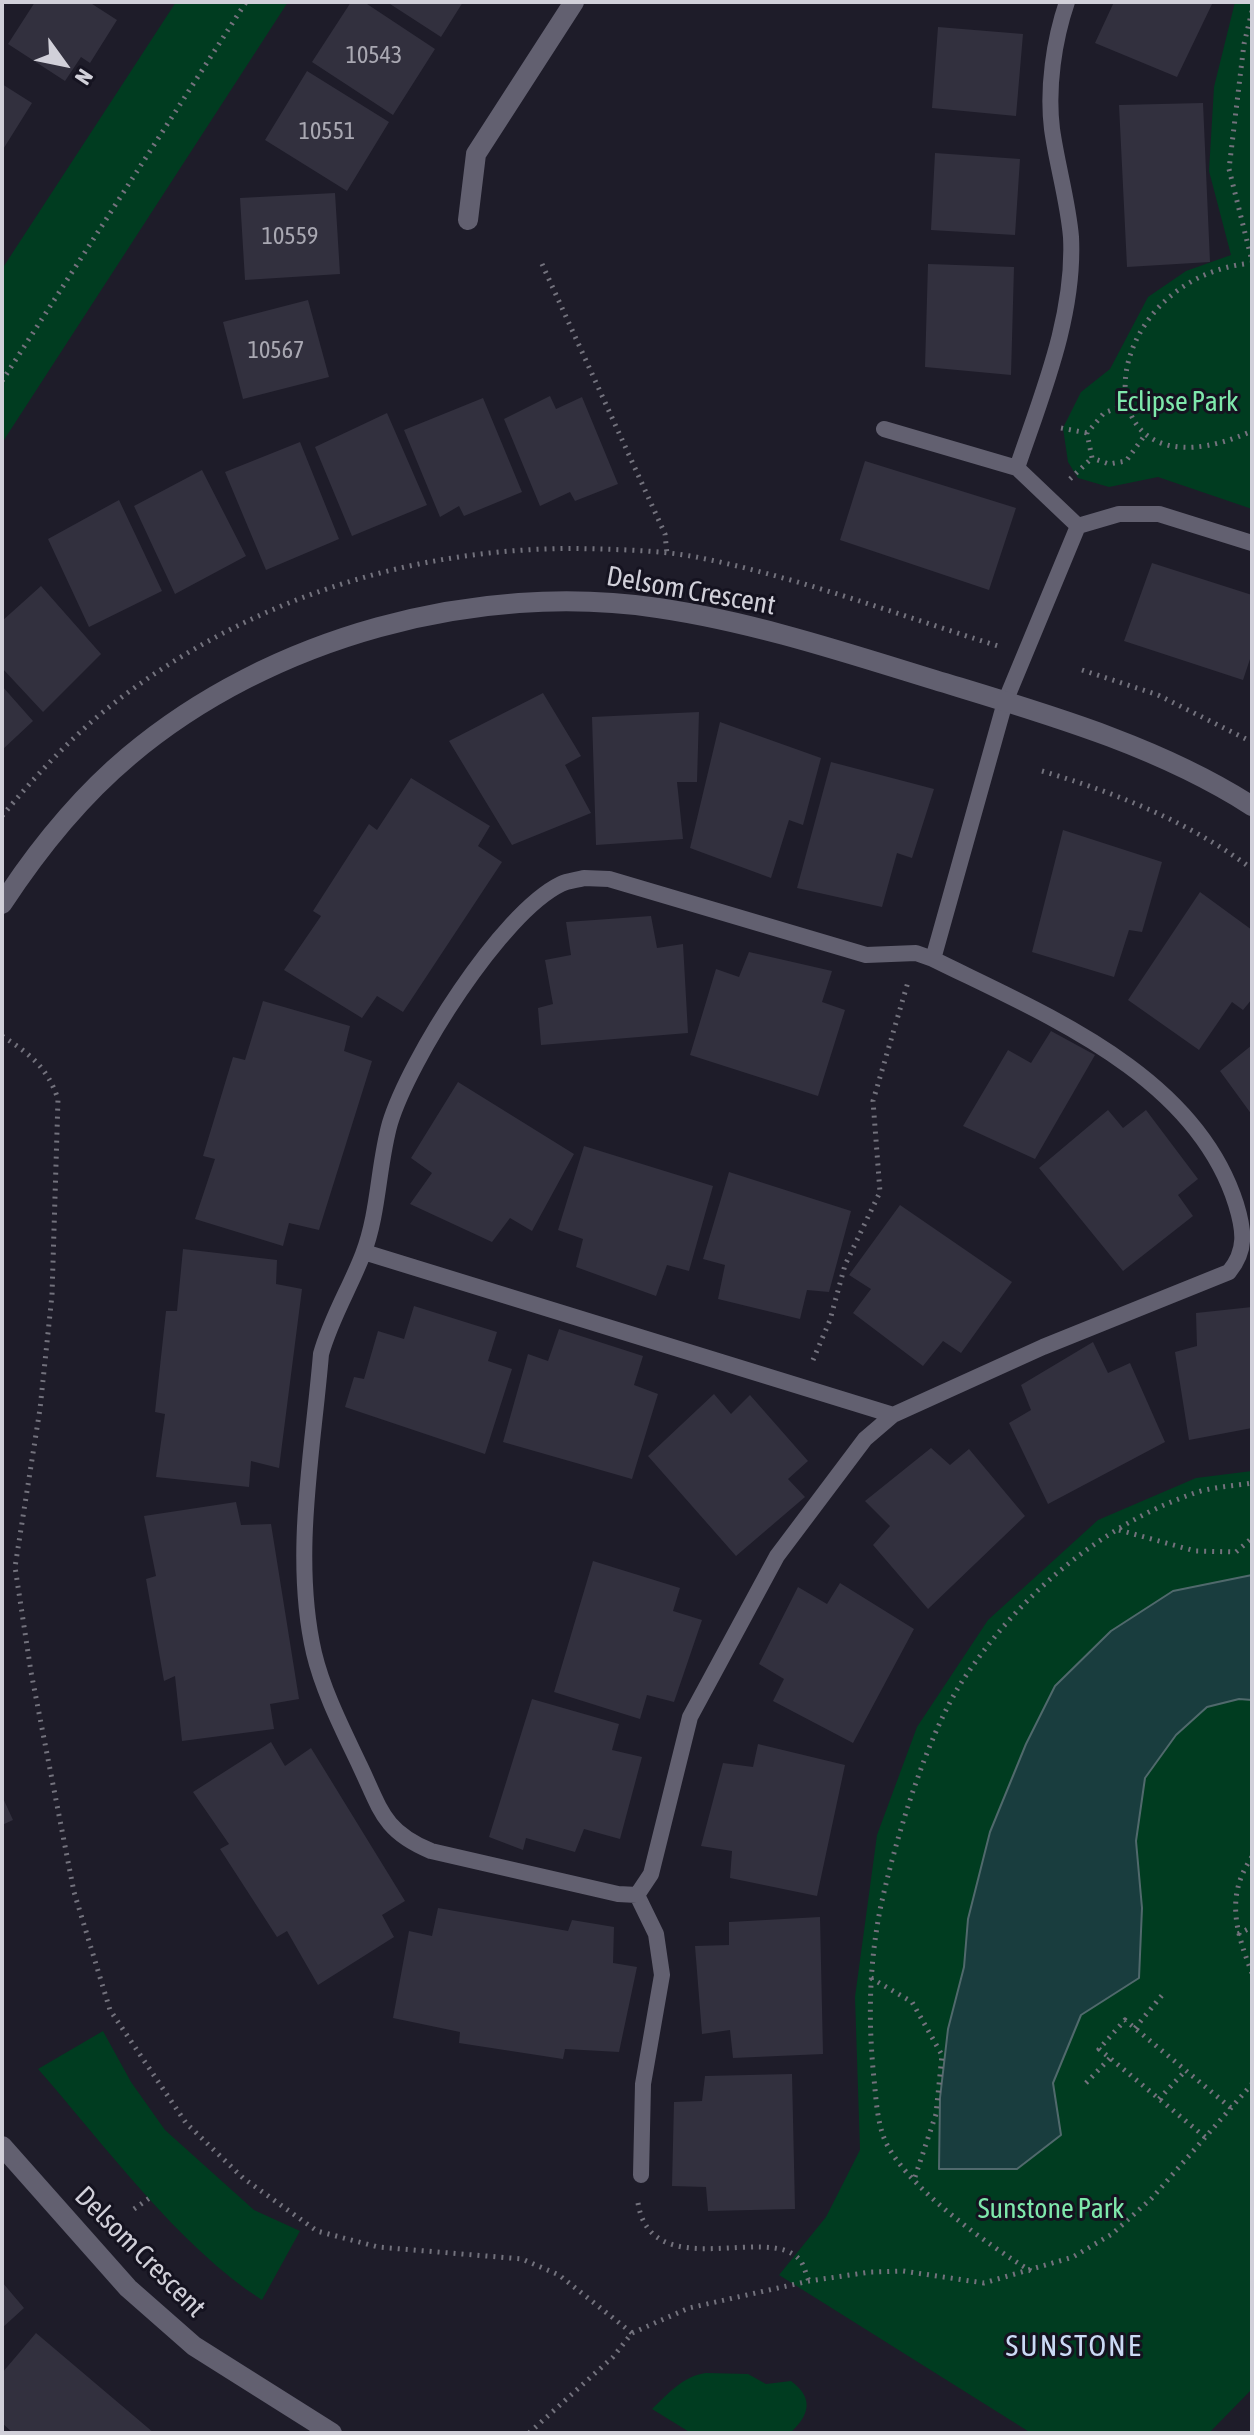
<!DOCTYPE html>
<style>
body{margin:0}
#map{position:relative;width:1254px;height:2435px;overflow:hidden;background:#1e1c29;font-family:"Asap Condensed",sans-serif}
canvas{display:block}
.frame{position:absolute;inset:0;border:4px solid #d1d0d9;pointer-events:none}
.north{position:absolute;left:24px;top:24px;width:80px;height:80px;-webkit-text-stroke:6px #151320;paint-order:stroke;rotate:123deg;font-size:22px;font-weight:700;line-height:32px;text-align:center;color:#d1d0d9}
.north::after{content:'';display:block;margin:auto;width:28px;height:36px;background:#d1d0d9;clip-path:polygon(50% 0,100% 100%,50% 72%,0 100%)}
</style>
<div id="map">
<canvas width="1254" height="2435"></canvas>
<div class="frame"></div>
<div class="north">N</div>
</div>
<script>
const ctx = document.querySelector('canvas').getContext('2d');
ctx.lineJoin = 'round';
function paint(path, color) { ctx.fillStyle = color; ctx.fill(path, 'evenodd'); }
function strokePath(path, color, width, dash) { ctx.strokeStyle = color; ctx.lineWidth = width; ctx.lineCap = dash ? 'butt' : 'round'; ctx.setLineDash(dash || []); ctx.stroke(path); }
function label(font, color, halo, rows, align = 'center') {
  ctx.font = font + ' "Asap Condensed",sans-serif'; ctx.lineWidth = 6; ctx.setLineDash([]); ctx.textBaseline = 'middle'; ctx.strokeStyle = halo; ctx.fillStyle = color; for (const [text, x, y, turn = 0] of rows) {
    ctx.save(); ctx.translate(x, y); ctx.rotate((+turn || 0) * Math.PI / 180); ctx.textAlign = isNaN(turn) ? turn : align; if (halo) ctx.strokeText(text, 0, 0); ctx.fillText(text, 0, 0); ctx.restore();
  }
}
paint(new Path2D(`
 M176,2H288L2,443V269Z
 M1235,2H1252V509L1158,477L1109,487L1078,478L1068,462L1063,428L1081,392L1110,369L1148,297L1186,271L1231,255L1209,171L1214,87Z
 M1252,1471V2389L1209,2433H1031L779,2275L826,2217L860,2150L855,1997L877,1835L917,1727L988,1620L1098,1520L1196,1478Z
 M103,2031L131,2082L165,2130L254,2210L300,2231L262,2300C179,2247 104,2144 38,2069Z
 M706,2373L748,2374L766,2384L791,2381C814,2398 810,2415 790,2433H691L652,2409C669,2393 683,2376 706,2373Z`), '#003c20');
const water = new Path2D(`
 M1252,1575V1700L1239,1699L1207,1707L1176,1735L1145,1778L1136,1841L1142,1908L1139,1978L1081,2015L1053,2083L1061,2135L1017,2169H939L940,2098L948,2029L964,1967L968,1919L990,1832L1026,1744L1055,1686L1111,1631L1173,1591Z`);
paint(water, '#193d3e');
strokePath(water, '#50696c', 2);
paint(new Path2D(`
 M35,2H89L117,20L90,63L81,57L65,81L8,44Z
 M351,2H364L435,49L393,115L312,62Z
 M387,2H463L441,37Z
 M1114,2H1213L1177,77L1095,43Z
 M938,27L1023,34L1016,116L932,108Z
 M307,71L389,122L347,191L265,140Z
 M2,84L32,103L2,151Z
 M1203,103L1210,262L1127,267L1119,105Z
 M935,153L1020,159L1015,235L931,230Z
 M335,193L340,274L245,280L240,198Z
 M928,264L1014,267L1011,375L925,367Z
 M308,300L329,377L243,399L223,322Z
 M550,396L556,409L582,397L618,484L575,501L570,492L540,506L504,419Z
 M483,398L522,492L464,516L459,506L440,517L404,430Z
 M387,413L427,505L352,536L315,447Z
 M300,442L339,539L266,570L225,472Z
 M865,461L1016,508L989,590L840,540Z
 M202,470L246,556L175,594L134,506Z
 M119,500L162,591L89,627L48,539Z
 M1152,563L1252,595V653L1243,680L1124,641Z
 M41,586L101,654L43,712L2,668V621Z
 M2,686L33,721L2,750Z
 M543,693L581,756L565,765L591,813L512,845L449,741Z
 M699,712L697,782H677L683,839L596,845L592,717Z
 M720,722L821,758L803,825L789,820L771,878L690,848Z
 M831,762L934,789L912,858L897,853L882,907L797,888Z
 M411,778L490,826L478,846L502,862L403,1012L377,996L362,1018L284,970L321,916L313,911L369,824L377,830Z
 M1063,830L1162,862L1142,932L1129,930L1114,977L1032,952Z
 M1200,892L1252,930V999L1243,1010L1232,1002L1199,1050L1128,1000Z
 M651,916L657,948L683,944L688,1033L541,1045L538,1008L553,1004L545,960L571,955L566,922Z
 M749,952L832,971L822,1002L845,1010L818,1096L690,1055L716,969L739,977Z
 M263,1001L350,1026L344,1051L372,1061L319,1230L289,1223L283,1246L195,1219L215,1159L203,1156L233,1057L245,1060Z
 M1051,1031L1095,1055L1035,1159L963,1126L1008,1050L1031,1063Z
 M1252,1045V1115L1220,1071Z
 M458,1082L574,1154L532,1231L510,1218L492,1242L410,1204L432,1173L411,1158Z
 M1108,1110L1123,1128L1146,1110L1198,1179L1178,1195L1193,1216L1123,1271L1039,1168Z
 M584,1146L713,1186L689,1271L667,1265L656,1296L576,1267L583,1239L558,1230Z
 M729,1172L851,1211L829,1292L807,1290L800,1319L718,1299L725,1265L703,1259Z
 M900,1205L1012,1282L961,1353L943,1341L923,1366L853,1313L871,1289L849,1275Z
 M183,1249L277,1260L276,1284L302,1289L279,1468L251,1461L249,1487L156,1477L165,1414L155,1412L166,1311H177Z
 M414,1306L497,1332L488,1361L512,1369L485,1454L345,1407L354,1377L364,1379L378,1331L404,1339Z
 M1252,1307V1428L1189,1440L1175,1352L1197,1346L1196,1313Z
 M559,1329L643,1356L634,1385L658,1394L632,1479L503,1442L528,1354L548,1361Z
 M1093,1342L1108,1373L1130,1363L1165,1442L1048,1504L1009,1423L1031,1410L1021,1385Z
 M714,1394L731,1414L750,1395L808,1461L788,1479L805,1497L736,1556L648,1456Z
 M931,1448L950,1465L969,1449L1025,1516L928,1609L873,1545L890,1526L865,1501Z
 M236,1502L241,1525L271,1524L299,1699L270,1704L274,1729L182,1741L175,1676L164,1681L146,1579L156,1576L144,1516Z
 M593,1561L680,1588L673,1611L702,1620L674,1702L647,1695L640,1719L554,1692Z
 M840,1583L914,1629L853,1743L773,1701L784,1679L759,1664L798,1587L827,1604Z
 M532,1699L619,1724L612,1750L642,1757L620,1839L584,1829L575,1852L526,1838L523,1850L489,1837Z
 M271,1742L285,1766L311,1748L405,1901L382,1915L394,1937L318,1985L287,1931L277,1937L220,1849L229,1844L193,1792Z
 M758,1744L845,1765L817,1896L730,1878L732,1851L701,1846L723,1763L753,1767Z
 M2,1796L13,1820L2,1825Z
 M438,1908L568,1931L572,1920L614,1927L613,1963L637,1967L619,2052L565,2049L563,2059L459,2043L460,2032L393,2018L409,1931L432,1936Z
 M820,1917L823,2054L733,2058L730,2030L702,2034L695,1946L729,1945V1922Z
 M792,2074L795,2209L708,2211L706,2187L672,2186L674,2102L702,2101L705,2076Z
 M2,2282L24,2308L2,2328Z
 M36,2333L154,2433H13L2,2423V2373Z`), '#32303e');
strokePath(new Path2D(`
 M1252,11L1244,44L1229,169L1252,261
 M1252,263C1091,278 1075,510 1252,431
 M542,264L665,534L667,554
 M2,381L246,2
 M1125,405L1104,413L1087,433L1092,458L1109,464L1126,461L1145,435
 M1061,428L1087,433
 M1070,479L1092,458
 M1082,670L1158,695L1252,742
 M1042,771C1116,793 1190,822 1252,869
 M2,816C37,774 74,734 118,700C255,595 427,543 599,549C631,550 665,551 696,557C798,577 899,615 998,646
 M2,1036C30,1054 47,1067 58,1099L52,1295L40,1409L15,1567L31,1672L74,1892L110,2010L186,2123L243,2178L317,2231L378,2247L522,2259L559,2275L632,2333
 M813,1360L830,1320L845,1265L880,1192L873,1101L908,982
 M1119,1530L1195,1551L1236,1552L1252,1538
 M1252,1857C1225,1896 1236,1932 1252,1973
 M1238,1934L1252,1927
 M871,1978L912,2002L942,2055L936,2114L914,2180
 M1135,2028L1163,1994
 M1086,2083L1110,2058
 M1159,2099L1186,2070
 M1205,2137L1099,2049L1125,2020L1231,2108
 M638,2203C651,2285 767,2224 799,2259C804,2264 806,2275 809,2281
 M134,2209L151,2197
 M1031,2271C989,2246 902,2184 884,2138C877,2120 876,2098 874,2079C868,2021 869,1967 880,1910C894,1844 927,1733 965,1677C1019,1596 1100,1526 1192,1494C1210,1487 1233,1486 1252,1483
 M529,2433L613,2357L632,2333L689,2308L809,2281L870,2272L903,2271L984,2283L1073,2257L1112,2234L1151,2199L1252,2084`), '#73727d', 5, [2, 6]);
strokePath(new Path2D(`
 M1067,2C1054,40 1047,88 1052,129C1057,165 1068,201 1071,237C1075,316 1042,394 1017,468L1078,526
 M884,429L1017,468
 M1078,526L1119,514H1159L1252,543
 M584,878L609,879L866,955L916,953L933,959C1044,1014 1195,1074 1236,1204C1244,1230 1247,1250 1229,1272L1043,1347L893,1415L865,1439L777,1556L690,1717L651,1874L637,1895L618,1894L431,1851C383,1831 381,1810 360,1766C343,1730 323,1691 314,1653C292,1557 313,1451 321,1354C331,1318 350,1288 363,1254C379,1213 378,1165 390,1123C409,1060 501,913 561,884C567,881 577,880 584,878Z
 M933,959L1005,702L1078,526
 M364,1252L893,1415
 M637,1895L656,1934L662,1975L643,2084L641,2175`), '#626070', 16);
strokePath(new Path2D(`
 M468,220L476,154L574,2`), '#626070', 20);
strokePath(new Path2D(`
 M2,904C38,849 79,798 129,756C270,637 477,581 658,608C753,622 844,652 935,680C1043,713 1157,745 1252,806
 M2,2146L128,2288L194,2346L332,2433`), '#626070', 20);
label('24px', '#a9a8b2', null, [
 ["10543",374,55],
 ["10551",327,131],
 ["10559",290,236],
 ["10567",276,350]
]);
label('28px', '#7ee8ab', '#151320', [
 ["Eclipse Park",1177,402],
 ["Sunstone Park",1051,2209]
]);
label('28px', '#d1d0d9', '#151320', [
 ["Delsom Crescent",691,591,10],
 ["Delsom Crescent",140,2252,45]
]);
ctx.letterSpacing = '2px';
label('30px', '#cbdaf5', '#151320', [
 ["SUNSTONE",1074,2347]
]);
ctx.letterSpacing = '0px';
</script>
